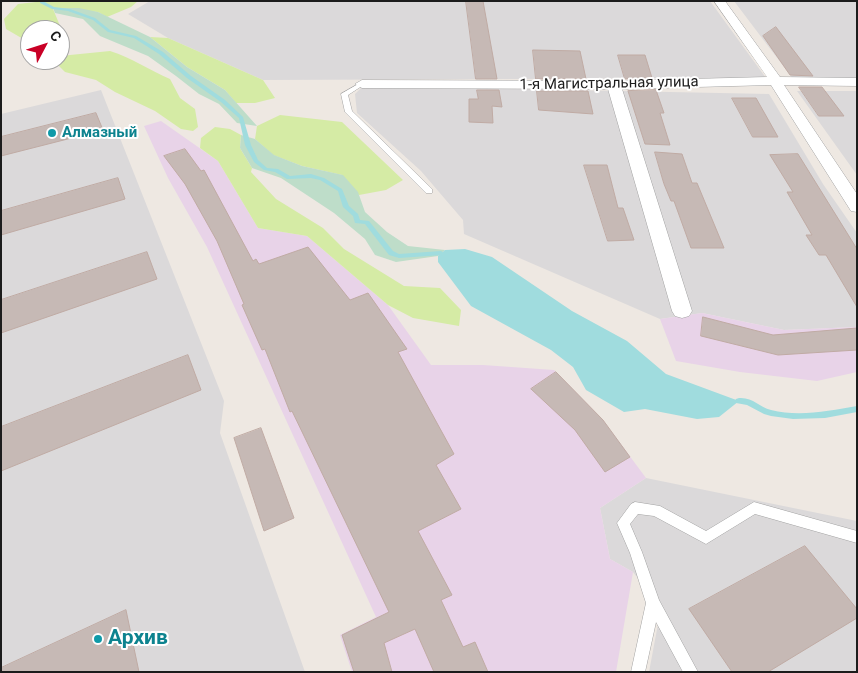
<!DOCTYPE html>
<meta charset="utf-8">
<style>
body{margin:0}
#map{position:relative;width:858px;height:673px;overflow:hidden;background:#eee8e2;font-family:Roboto,sans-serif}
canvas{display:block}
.frame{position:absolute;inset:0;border:2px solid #1c1c1c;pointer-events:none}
.north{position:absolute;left:20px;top:20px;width:50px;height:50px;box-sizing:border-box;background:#fff;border:1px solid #a4a4a4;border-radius:50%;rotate:50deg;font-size:14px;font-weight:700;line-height:20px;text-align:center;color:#1c1c1c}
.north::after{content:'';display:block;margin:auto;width:18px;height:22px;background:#c90026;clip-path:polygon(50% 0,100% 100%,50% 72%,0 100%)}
</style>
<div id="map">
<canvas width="858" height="673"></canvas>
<div class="frame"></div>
<div class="north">С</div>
</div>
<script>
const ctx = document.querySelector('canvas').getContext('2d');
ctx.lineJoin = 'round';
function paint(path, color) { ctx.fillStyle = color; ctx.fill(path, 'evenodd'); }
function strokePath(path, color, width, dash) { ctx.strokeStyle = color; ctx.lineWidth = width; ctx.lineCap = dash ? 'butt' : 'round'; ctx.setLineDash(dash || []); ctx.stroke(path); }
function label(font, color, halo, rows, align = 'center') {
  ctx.font = font + ' Roboto,sans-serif'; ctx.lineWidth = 4; ctx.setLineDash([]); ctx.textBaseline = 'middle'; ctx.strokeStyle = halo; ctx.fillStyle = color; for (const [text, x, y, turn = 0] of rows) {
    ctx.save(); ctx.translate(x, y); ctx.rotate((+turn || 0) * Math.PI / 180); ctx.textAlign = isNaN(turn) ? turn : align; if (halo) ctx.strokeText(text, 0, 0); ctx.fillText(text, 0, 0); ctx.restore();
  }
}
paint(new Path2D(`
 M150,1H710L766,78L263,80L168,38L128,14Z
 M734,1H857V79H793Z
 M371,86L769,94L823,184L857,233V327L784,330L702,313L660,319L464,234L463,220L421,171L357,113L355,94L361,88Z
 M101,90L224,401L220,433L305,672H1V114Z
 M797,91H857V175Z
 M646,478L857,521V672H649L661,608L633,572L610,559L600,508Z`), '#dbd9da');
paint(new Path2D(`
 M161,121L218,161L258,228L307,236L388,305L431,365H483L554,370L603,420L646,478L600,508L610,559L633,572L616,672H352L340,635L376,617L207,247L168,178L144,126Z
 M702,313L784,330L857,327V372L817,381L740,372L676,361L660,319Z`), '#e8d3e8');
paint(new Path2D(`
 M45,1H138L131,7L107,17L98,12L53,9L63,33V45L60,46V30H30V43L6,29L4,19L18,4Z
 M150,37L168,38L263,80L275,98L255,103H236L225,90L187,67Z
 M110,51C132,58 149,70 170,79L180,98L195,109L198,127L193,131L181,129L155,111L115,92L96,80L65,72L54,61L60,60V56Z
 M280,115L342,122L403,180L386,190L359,195L342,175L302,166L273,155L255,139L257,126Z
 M215,127L230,129L241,135L240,148L252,168L251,172L276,199L323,228L344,249L404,286L440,288L461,310L459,326L413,318L388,305L307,236L258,228L218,161L200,148L201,138Z`), '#d5eba5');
paint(new Path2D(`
 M53,8H79L98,12L150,37L187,67L225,90L257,126L237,123L219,104L199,94L176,76L148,56L100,36L83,19L55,13Z
 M241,135L255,139L274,155L302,166L343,175L358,192L365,212L387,232L408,246L445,250L438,256L396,262L375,255L365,239L334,213L281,178L252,168L240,148Z`), '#beddc9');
paint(new Path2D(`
 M465,249L492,257L572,311L627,341L666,374L739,401L719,417L697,419L645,409L624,412L586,390L573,367L551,350L471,306L438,262V256L445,250Z`), '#a0dcde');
paint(new Path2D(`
 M40,1H43L54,7L70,9L95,18L110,30L136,36L163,52L191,76L225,100L243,117L251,145L258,160L267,168L278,169L290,176L311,174L324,178L342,189L349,206L358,214L360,220L369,221L393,251L399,254L441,251L444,253L443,255L399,258L389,255L365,224L355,223L353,216L343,207L338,191L320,180L311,178L287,179L275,172L264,170L254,162L245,145L239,118L221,102L187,78L159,54L134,38L108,32L93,20L68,11L52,9L40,3Z
 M739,398C753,397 759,407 771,410C799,417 829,411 857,406V412L825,418L793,419L771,416L764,414L747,405L736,403L735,401L736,399Z`), '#a0dcde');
const building = new Path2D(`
 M466,1H483L497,79H476Z
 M776,27L813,76L790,75L763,36Z
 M533,50L580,51L586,79H536Z
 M618,55H645L652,78L625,79Z
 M799,87H822L844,116H819Z
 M477,90H499L502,107L492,106L493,123L469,122V99H478Z
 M656,90L664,113H660L670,145L645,144L628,91Z
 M537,91H588L593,114L539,110Z
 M732,98H756L778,137H753Z
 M96,113L103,130L1,156V137Z
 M185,149L201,171L204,170L253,261L256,259L259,264L308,247L350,300L368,293L407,349L398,352L454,454L436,465L461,509L418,531L452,595L441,600L463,647L475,642L488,672H434L415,629L384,643L392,672H354L342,635L389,612L292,411L290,412L265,349L262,350L242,305L244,304L217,241L185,184L164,156Z
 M655,152L682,154L692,183H697L724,248H691L674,201H671L664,184Z
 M798,154L857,249V307L826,255H819L806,235H812L787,192H793L770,155Z
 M584,165H607L618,208H623L634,240L608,241Z
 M118,178L125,199L1,235V211Z
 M147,252L157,279L1,333V300Z
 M703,317L773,335L857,328V350L778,355L701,336Z
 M188,355L201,390L1,471V427Z
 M556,372L603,420L630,457L605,472L575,430L531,389Z
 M261,428L294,518L264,531L234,438Z
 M805,546L857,609V618L768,672H732L689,609Z
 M126,610L139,672H1V668Z`);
paint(building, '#c6b9b5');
strokePath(building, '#c0aba4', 1);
const service = new Path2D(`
 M360,83L365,84L348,95L352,111L432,189V193H426L345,112L341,94Z
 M635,502L660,506L706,531L754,502L857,531V543L755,514L706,544L654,516L638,514L630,524L642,552L659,600L698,672H683L656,622L645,672H631L646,603L630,553L617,523L631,504Z`);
const minor = new Path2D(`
 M714,1H725L780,77L857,78V86L784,85L857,194V212L851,211L771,85L622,89L692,311L689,316L682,318L675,316L672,311L608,89L362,88L355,84L362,80L614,81L767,77Z`);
strokePath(service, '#a3a3a3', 1);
strokePath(minor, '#a3a3a3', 1);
paint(service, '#fff');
paint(minor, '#fff');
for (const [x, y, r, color] of [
 [52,133,5,"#0f9aa8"],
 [98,639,5,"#0f9aa8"]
]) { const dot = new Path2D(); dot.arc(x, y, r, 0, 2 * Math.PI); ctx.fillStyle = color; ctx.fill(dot); strokePath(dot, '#fff', 2); }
label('15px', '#1c1c1c', '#fff', [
 ["1-я Магистральная улица",609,84,-1]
]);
label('bold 15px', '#0d838f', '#fff', [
 ["Алмазный",62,133]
], 'left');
label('bold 21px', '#0d838f', '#fff', [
 ["Архив",108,639]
], 'left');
</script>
